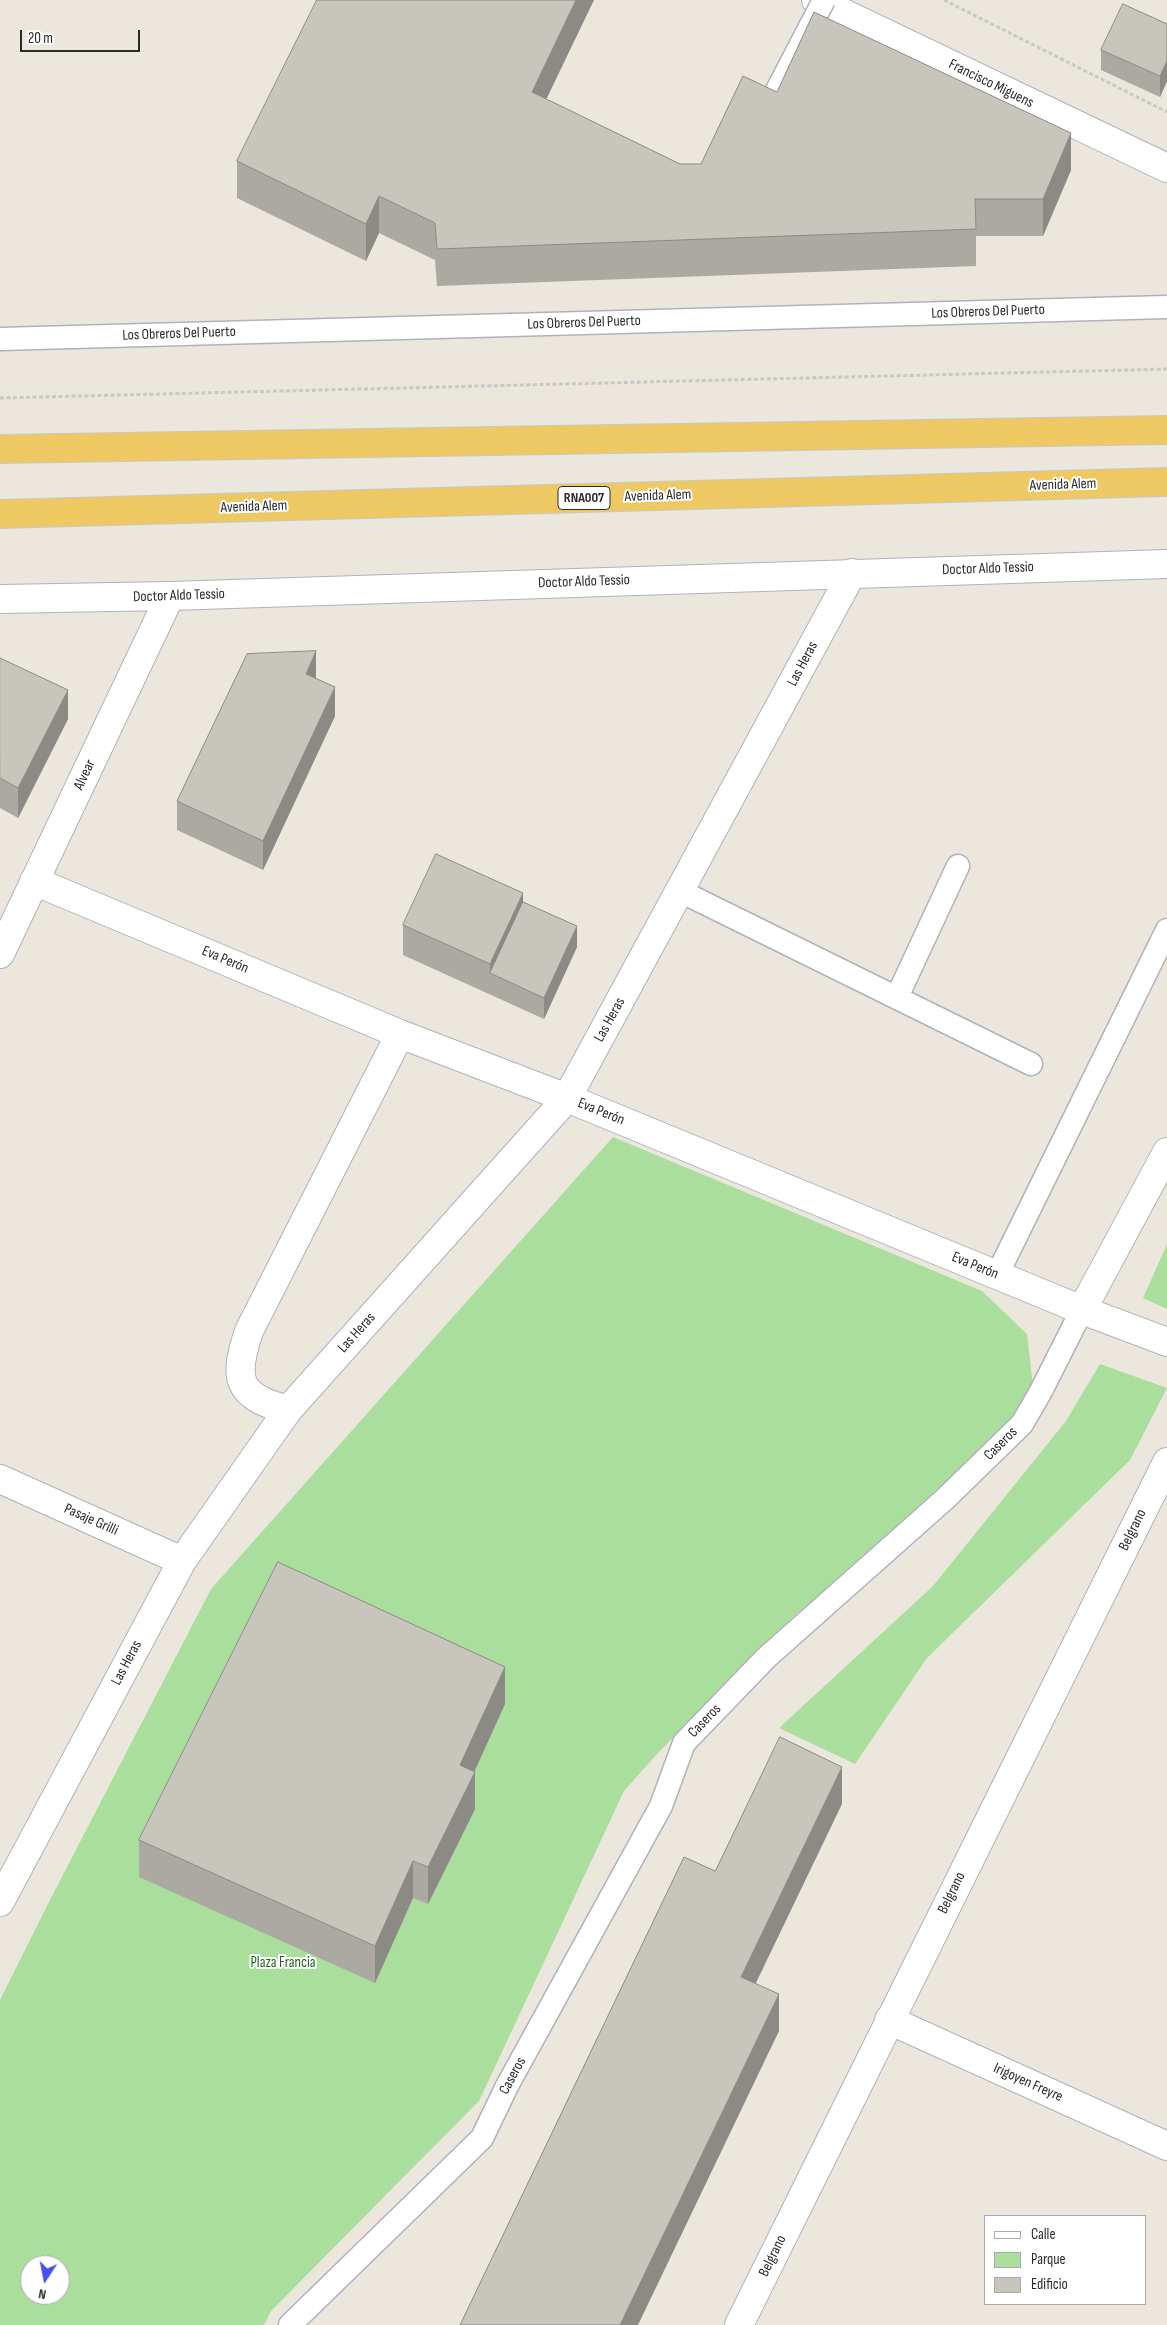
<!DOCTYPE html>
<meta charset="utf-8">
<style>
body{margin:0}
#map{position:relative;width:1167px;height:2325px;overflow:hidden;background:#ebe7dd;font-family:"Sofia Sans Condensed",sans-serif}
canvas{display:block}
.legend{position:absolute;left:984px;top:2215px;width:162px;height:90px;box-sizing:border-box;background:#fff;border:1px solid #aaa;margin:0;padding:6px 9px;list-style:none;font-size:15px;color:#2a2a2a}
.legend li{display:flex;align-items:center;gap:10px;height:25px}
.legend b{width:25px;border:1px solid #aaa}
.north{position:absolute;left:20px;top:2255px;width:50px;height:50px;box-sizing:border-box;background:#fff;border:1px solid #aaa;border-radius:50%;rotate:191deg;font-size:14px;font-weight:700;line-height:20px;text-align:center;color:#2a2a2a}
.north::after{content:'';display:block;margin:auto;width:18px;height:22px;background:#484fed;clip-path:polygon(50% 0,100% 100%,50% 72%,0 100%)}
.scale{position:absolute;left:20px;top:30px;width:120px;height:22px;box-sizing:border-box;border:2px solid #2a2a2a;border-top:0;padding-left:6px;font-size:15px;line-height:18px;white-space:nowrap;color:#2a2a2a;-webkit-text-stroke:4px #fff;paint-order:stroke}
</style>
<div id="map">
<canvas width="1167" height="2325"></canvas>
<ul class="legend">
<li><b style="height:6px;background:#fff"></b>Calle</li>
<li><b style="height:14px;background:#aade9d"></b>Parque</li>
<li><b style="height:14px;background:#c7c5bc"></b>Edificio</li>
</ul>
<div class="north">N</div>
<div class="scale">20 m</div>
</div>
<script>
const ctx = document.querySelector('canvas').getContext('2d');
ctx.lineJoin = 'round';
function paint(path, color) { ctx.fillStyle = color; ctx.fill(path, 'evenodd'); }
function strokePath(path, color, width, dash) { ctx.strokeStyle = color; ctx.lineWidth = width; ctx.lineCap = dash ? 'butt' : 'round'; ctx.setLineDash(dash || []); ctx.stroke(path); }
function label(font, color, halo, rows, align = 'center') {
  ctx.font = font + ' "Sofia Sans Condensed",sans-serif'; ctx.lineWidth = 4; ctx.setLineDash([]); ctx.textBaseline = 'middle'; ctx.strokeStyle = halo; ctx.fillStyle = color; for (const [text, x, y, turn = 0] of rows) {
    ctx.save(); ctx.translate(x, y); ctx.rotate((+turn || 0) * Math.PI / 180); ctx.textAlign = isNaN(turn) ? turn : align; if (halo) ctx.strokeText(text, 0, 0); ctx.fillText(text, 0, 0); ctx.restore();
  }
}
paint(new Path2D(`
 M613,1137L982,1291L1027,1334L1033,1386L1007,1440L795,1615L657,1754L624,1791L479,2101L271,2311L264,2325H0V2000L52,1896L211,1589ZM30,2265H60V2295H30Z
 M1167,1244V1309L1143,1298Z
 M1100,1364L1167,1388L1130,1460L927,1658L855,1764L779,1728L933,1586L1066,1421Z`), '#aade9d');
const service = new Path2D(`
 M0,339L1167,307
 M680,891L1031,1064
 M897,997L958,866
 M997,1275L1167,930
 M290,2325L482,2138L507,2086L661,1806L684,1743L766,1658L945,1499L1022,1424L1040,1393L1082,1310`);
const minor = new Path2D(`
 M34,881L400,1034L567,1098L1082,1310L1167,1342
 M0,954L170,596
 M1082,1310L1167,1152
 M288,1410C236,1396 233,1379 249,1331L400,1034
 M0,1479L182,1561
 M0,1902L182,1561L288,1410L567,1098L852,573
 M889,2020L1167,2146
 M739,2325L1167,1462`);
const tertiary = new Path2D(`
 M816,0L1167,168`);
const secondary = new Path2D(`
 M0,599L170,596L1167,564`);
const trunk = new Path2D(`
 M0,449L1167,430
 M0,514L1167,482`);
strokePath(service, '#b0b1bd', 25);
strokePath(minor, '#b0b1bd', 30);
strokePath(tertiary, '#b0b1bd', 30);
strokePath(secondary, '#b0b1bd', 30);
strokePath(trunk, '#c8c8c8', 30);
strokePath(new Path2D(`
 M944,0L1167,112
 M0,398L1167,369`), '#c8c8c8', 3, [4, 2.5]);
strokePath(service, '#fff', 22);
strokePath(minor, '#fff', 28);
strokePath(tertiary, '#fff', 28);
strokePath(secondary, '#fff', 28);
strokePath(trunk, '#edc863', 28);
const serviceBridge = new Path2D(`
 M762,119L824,0`);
strokePath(serviceBridge, '#b0b1bd', 25, []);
strokePath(serviceBridge, '#fff', 22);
paint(new Path2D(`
 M1167,24V81L1160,97L1101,70V50Z
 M777,92L1071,170L1043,236H976V266L437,286L435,260L379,233L366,261L237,198V161L546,99L680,164H701Z
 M0,658L68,719L18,818L0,808Z
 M316,678L335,716L263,870L177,830V801Z
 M523,902L577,947L544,1019L403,955V925Z
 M505,1704L474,1771L475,1809L428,1904L413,1898L375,1983L139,1877V1840Z`), '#aba9a2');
paint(new Path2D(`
 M576,0H594L532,129V92Z
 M1167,61V81L1160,97V76Z
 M1071,133V170L1043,236V199Z
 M379,196V233L366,261V224Z
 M316,651V680L306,674Z
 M335,687V716L263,870V841Z
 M68,690V719L18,818V788Z
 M523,893V923L490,973V964Z
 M577,926V947L544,1019V998Z
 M505,1667V1704L461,1801L475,1772V1809L428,1904V1867L460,1765Z
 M842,1767V1804L741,2014V1977Z
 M413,1861V1898L375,1983V1946Z
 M779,1994V2031L638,2325H620Z`), '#8b8a84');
const building = new Path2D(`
 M317,0H576L532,92L680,164H701L743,76L777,92L814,12L1071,133L1043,199H975L976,229L437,249L435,223L379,196L366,224L237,161Z
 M1123,4L1167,24V61L1160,76L1101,50Z
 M316,651L306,674L335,687L263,841L177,801L247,654Z
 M0,658L68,690L18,788L0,778Z
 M436,854L523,893L490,964L403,925Z
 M523,902L577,926L544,998L490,973Z
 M278,1562L505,1667L460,1765L475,1772L428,1867L413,1861L375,1946L139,1840Z
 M780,1737L842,1767L741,1977L779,1994L620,2325H460L684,1857L715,1871Z`);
paint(building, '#c7c5bc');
strokePath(building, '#8b8a84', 1);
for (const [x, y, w] of [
 [584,498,52]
]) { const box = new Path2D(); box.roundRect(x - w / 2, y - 11.5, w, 23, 4); ctx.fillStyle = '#fff'; ctx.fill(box); strokePath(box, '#2a2a2a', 1); }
label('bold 14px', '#2a2a2a', null, [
 ["RNA007",584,498]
]);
label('15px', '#2a2a2a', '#fff', [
 ["Francisco Miguens",991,84,26],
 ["Los Obreros Del Puerto",988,312,-2],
 ["Los Obreros Del Puerto",584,323,-2],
 ["Los Obreros Del Puerto",179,334,-2],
 ["Avenida Alem",1063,485,-2],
 ["Avenida Alem",658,496,-2],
 ["Avenida Alem",254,507,-2],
 ["Doctor Aldo Tessio",988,569,-2],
 ["Doctor Aldo Tessio",584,582,-2],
 ["Doctor Aldo Tessio",179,596,-2],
 ["Las Heras",803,664,-62],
 ["Alvear",85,775,-65],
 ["Eva Perón",225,960,23],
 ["Las Heras",610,1020,-61],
 ["Eva Perón",601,1112,22],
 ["Eva Perón",975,1266,22],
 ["Las Heras",357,1333,-48],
 ["Caseros",1001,1444,-45],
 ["Pasaje Grilli",91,1520,24],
 ["Belgrano",1133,1530,-64],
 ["Las Heras",127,1663,-62],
 ["Caseros",705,1721,-46],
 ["Belgrano",952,1893,-64],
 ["Caseros",513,2076,-62],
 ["Irigoyen Freyre",1028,2083,24],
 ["Belgrano",773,2256,-64]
]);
label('15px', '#23621f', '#fff', [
 ["Plaza Francia",283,1963]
]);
</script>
